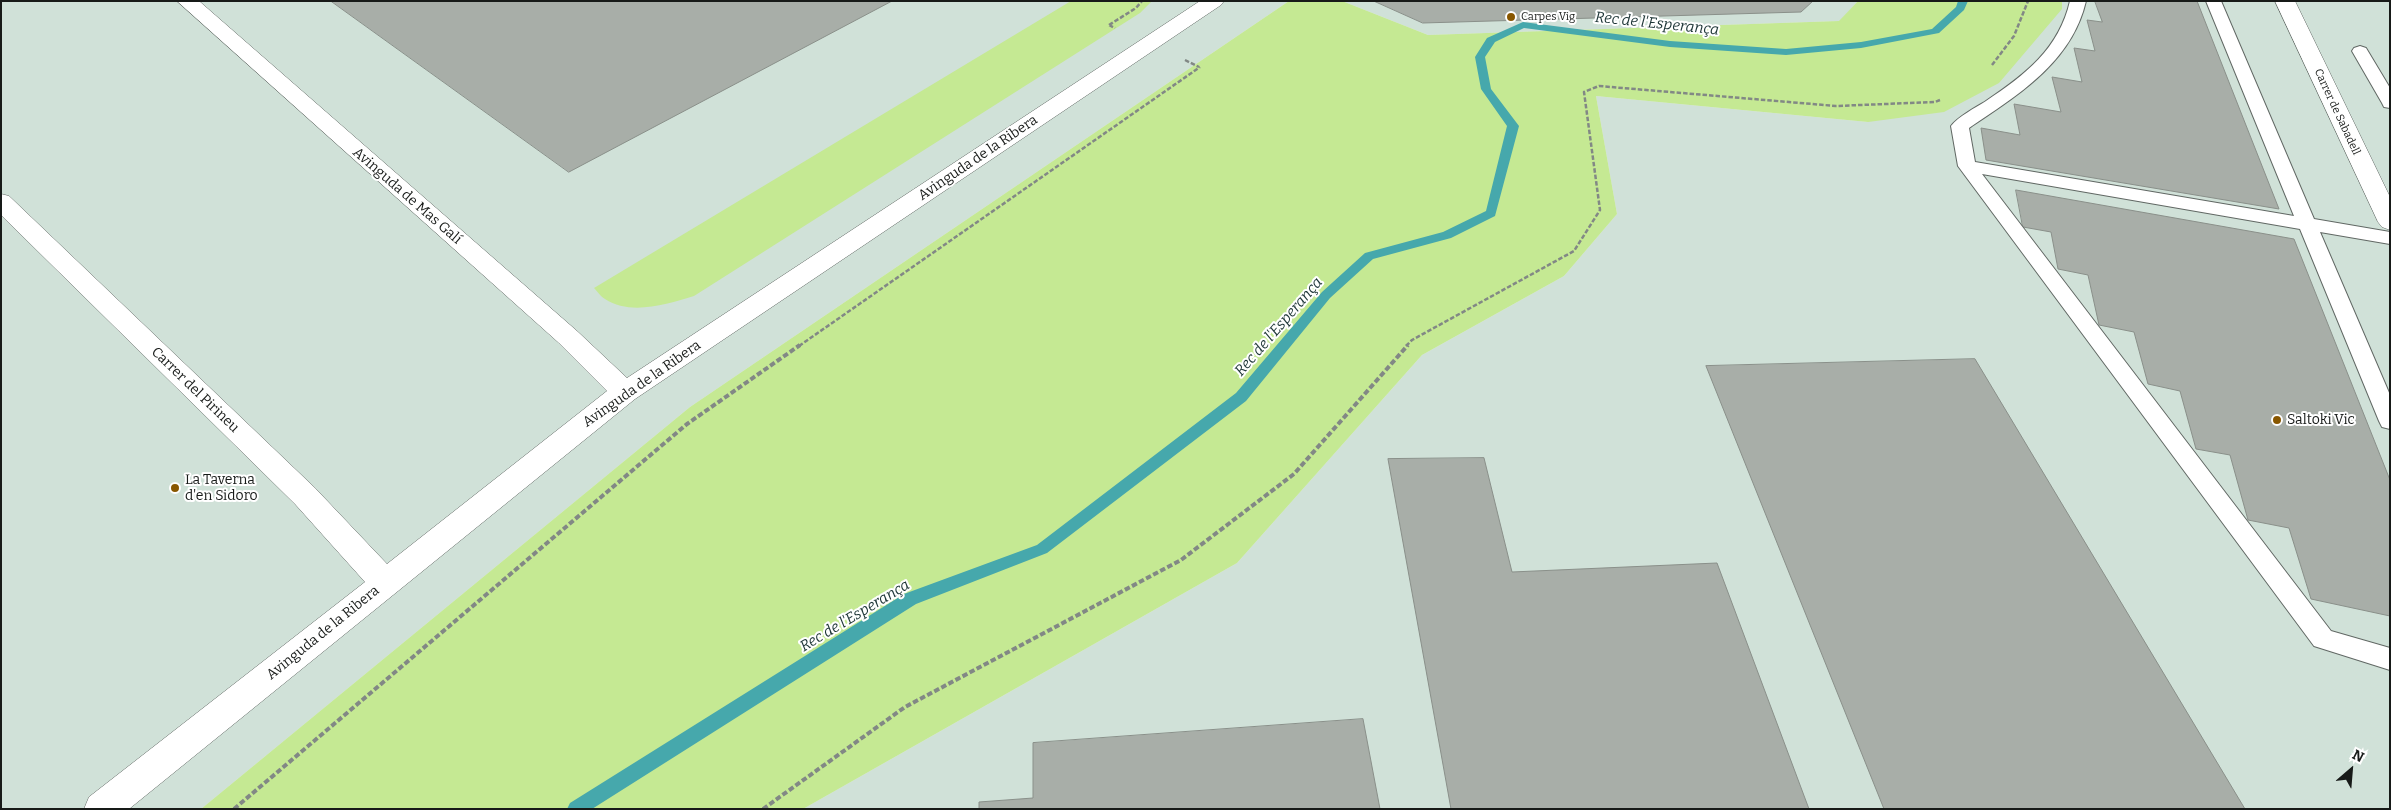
<!DOCTYPE html>
<meta charset="utf-8">
<style>
body{margin:0}
#map{position:relative;width:2391px;height:810px;overflow:hidden;background:#e3ece7;font-family:Bitter,serif}
canvas{display:block}
.frame{position:absolute;inset:0;border:2px solid #171a18;pointer-events:none}
.north{position:absolute;left:2326px;top:745px;width:50px;height:50px;-webkit-text-stroke:4px #fff;paint-order:stroke;rotate:27deg;font-size:14px;font-weight:700;line-height:20px;text-align:center;color:#171a18}
.north::after{content:'';display:block;margin:auto;width:18px;height:22px;background:#171a18;clip-path:polygon(50% 0,100% 100%,50% 72%,0 100%)}
</style>
<div id="map">
<canvas width="2391" height="810"></canvas>
<div class="frame"></div>
<div class="north">N</div>
</div>
<script>
const ctx = document.querySelector('canvas').getContext('2d');
ctx.lineJoin = 'round';
function paint(path, color) { ctx.fillStyle = color; ctx.fill(path, 'evenodd'); }
function strokePath(path, color, width, dash) { ctx.strokeStyle = color; ctx.lineWidth = width; ctx.lineCap = dash ? 'butt' : 'round'; ctx.setLineDash(dash || []); ctx.stroke(path); }
function label(font, color, halo, rows, align = 'center') {
  ctx.font = font + ' Bitter,serif'; ctx.lineWidth = 4; ctx.setLineDash([]); ctx.textBaseline = 'middle'; ctx.strokeStyle = halo; ctx.fillStyle = color; for (const [text, x, y, turn = 0] of rows) {
    ctx.save(); ctx.translate(x, y); ctx.rotate((+turn || 0) * Math.PI / 180); ctx.textAlign = isNaN(turn) ? turn : align; if (halo) ctx.strokeText(text, 0, 0); ctx.fillText(text, 0, 0); ctx.restore();
  }
}
paint(new Path2D(`
 M1,1H1289L690,407L201,809H1Z
 M1342,1H1858L1840,21L1428,35Z
 M2062,1H2390V809H803L1237,563L1422,355L1564,276L1617,214L1596,96L1868,122L2061,9Z`), '#d0e1d8');
paint(new Path2D(`
 M1071,1H1152L1140,13L694,296C667,304 631,316 605,299C601,297 598,292 594,288Z
 M1289,1H1342L1428,35L1839,21L1858,1H2062V9L1999,83L1944,112L1868,122L1596,96L1617,214L1564,276L1422,355L1237,563L803,809H201L690,407Z`), '#c5e993');
paint(new Path2D(`
 M1958,1H1968L1964,10L1939,33L1861,48L1786,55L1670,47L1524,28L1495,42L1485,57L1491,89L1519,126L1495,216L1451,238L1373,259L1330,298L1246,401L1047,553L916,604L592,809H567L570,803L904,594L1037,545L1236,393L1322,292L1365,253L1443,232L1486,211L1507,126L1481,89L1475,57L1487,38L1523,22L1670,41L1786,49L1861,42L1932,29L1956,7Z`), '#46a8ac');
const building = new Path2D(`
 M331,1H892L569,172Z
 M1374,1H1813L1801,12L1423,23Z
 M2095,1H2197L2279,209L1986,160L1981,128L2020,135L2014,104L2061,112L2052,77L2082,82L2074,48L2095,51L2087,20L2102,22Z
 M2016,190L2294,239L2390,480V616L2311,599L2289,528L2248,520L2230,455L2196,449L2180,391L2148,384L2134,332L2099,325L2088,275L2058,269L2051,232L2023,227Z
 M1975,359L2245,809H1884L1706,366Z
 M1484,458L1512,572L1717,563L1809,809H1451L1388,459Z
 M1363,719L1380,809H979V802L1033,798V743Z`);
paint(building, '#a8aea8');
strokePath(building, '#8a908a', 1);
const lane = new Path2D(`
 M2070,1H2086C2072,62 2018,95 1969,128L1975,162L2294,216L2206,1H2221L2314,219L2390,232V244L2320,232L2390,395V429L2382,427L2379,421L2300,229L1982,174L2331,631L2390,648V670L2314,646L1958,166L1951,126C1959,116 1975,108 1986,101C2025,75 2059,49 2070,1Z
 M2360,46L2366,48L2390,88V108L2384,107L2382,103L2352,51L2354,48Z`);
const street = new Path2D(`
 M177,1H199L577,331L627,378L1200,1H1224L1221,5L635,399L129,809H84L89,797L365,582L295,504L1,215V194L9,196L315,488L387,564L607,391L559,343Z
 M2275,1H2295L2390,197V230L2382,227L2378,222Z`);
strokePath(lane, '#616864', 2);
strokePath(street, '#616864', 1);
strokePath(new Path2D(`
 M1109,25L1115,28
 M1109,25L1136,8L1142,1
 M1185,60L1199,67
 M1992,65L2014,36L2028,1
 M799,346L1200,67
 M1406,346L1412,340L1574,251L1600,210L1584,92L1599,86L1836,106L1935,102L1940,100`), '#828885', 2.5, [4.5, 2]);
strokePath(new Path2D(`
 M234,809L687,424L800,345
 M763,809L905,707L1181,560L1294,474L1408,345`), '#828885', 4, [5.5, 2.5]);
paint(lane, '#fff');
paint(street, '#fff');
for (const [x, y, r, color] of [
 [1511,17,5,"#885700"],
 [2277,420,5,"#885700"],
 [175,488,5,"#885700"]
]) { const dot = new Path2D(); dot.arc(x, y, r, 0, 2 * Math.PI); ctx.fillStyle = color; ctx.fill(dot); strokePath(dot, '#fff', 2); }
label('11px', '#171a18', '#fff', [
 ["Carpes Vig",1521,17]
], 'left');
label('11px', '#171a18', '#fff', [
 ["Carrer de Sabadell",2337,112,65]
]);
label('14px', '#171a18', '#fff', [
 ["Avinguda de la Ribera",978,158,-34],
 ["Avinguda de Mas Galí",407,196,41],
 ["Avinguda de la Ribera",642,384,-35],
 ["Carrer del Pirineu",195,390,44],
 ["Avinguda de la Ribera",323,633,-39]
]);
label('14px', '#171a18', '#fff', [
 ["Saltoki Vic",2287,420],
 ["La Taverna",185,480],
 ["d'en Sidoro",185,496]
], 'left');
label('italic 15px', '#1d3536', '#fff', [
 ["Rec de l'Esperança",1657,24,6],
 ["Rec de l'Esperança",1279,327,-49],
 ["Rec de l'Esperança",855,616,-31]
]);
</script>
